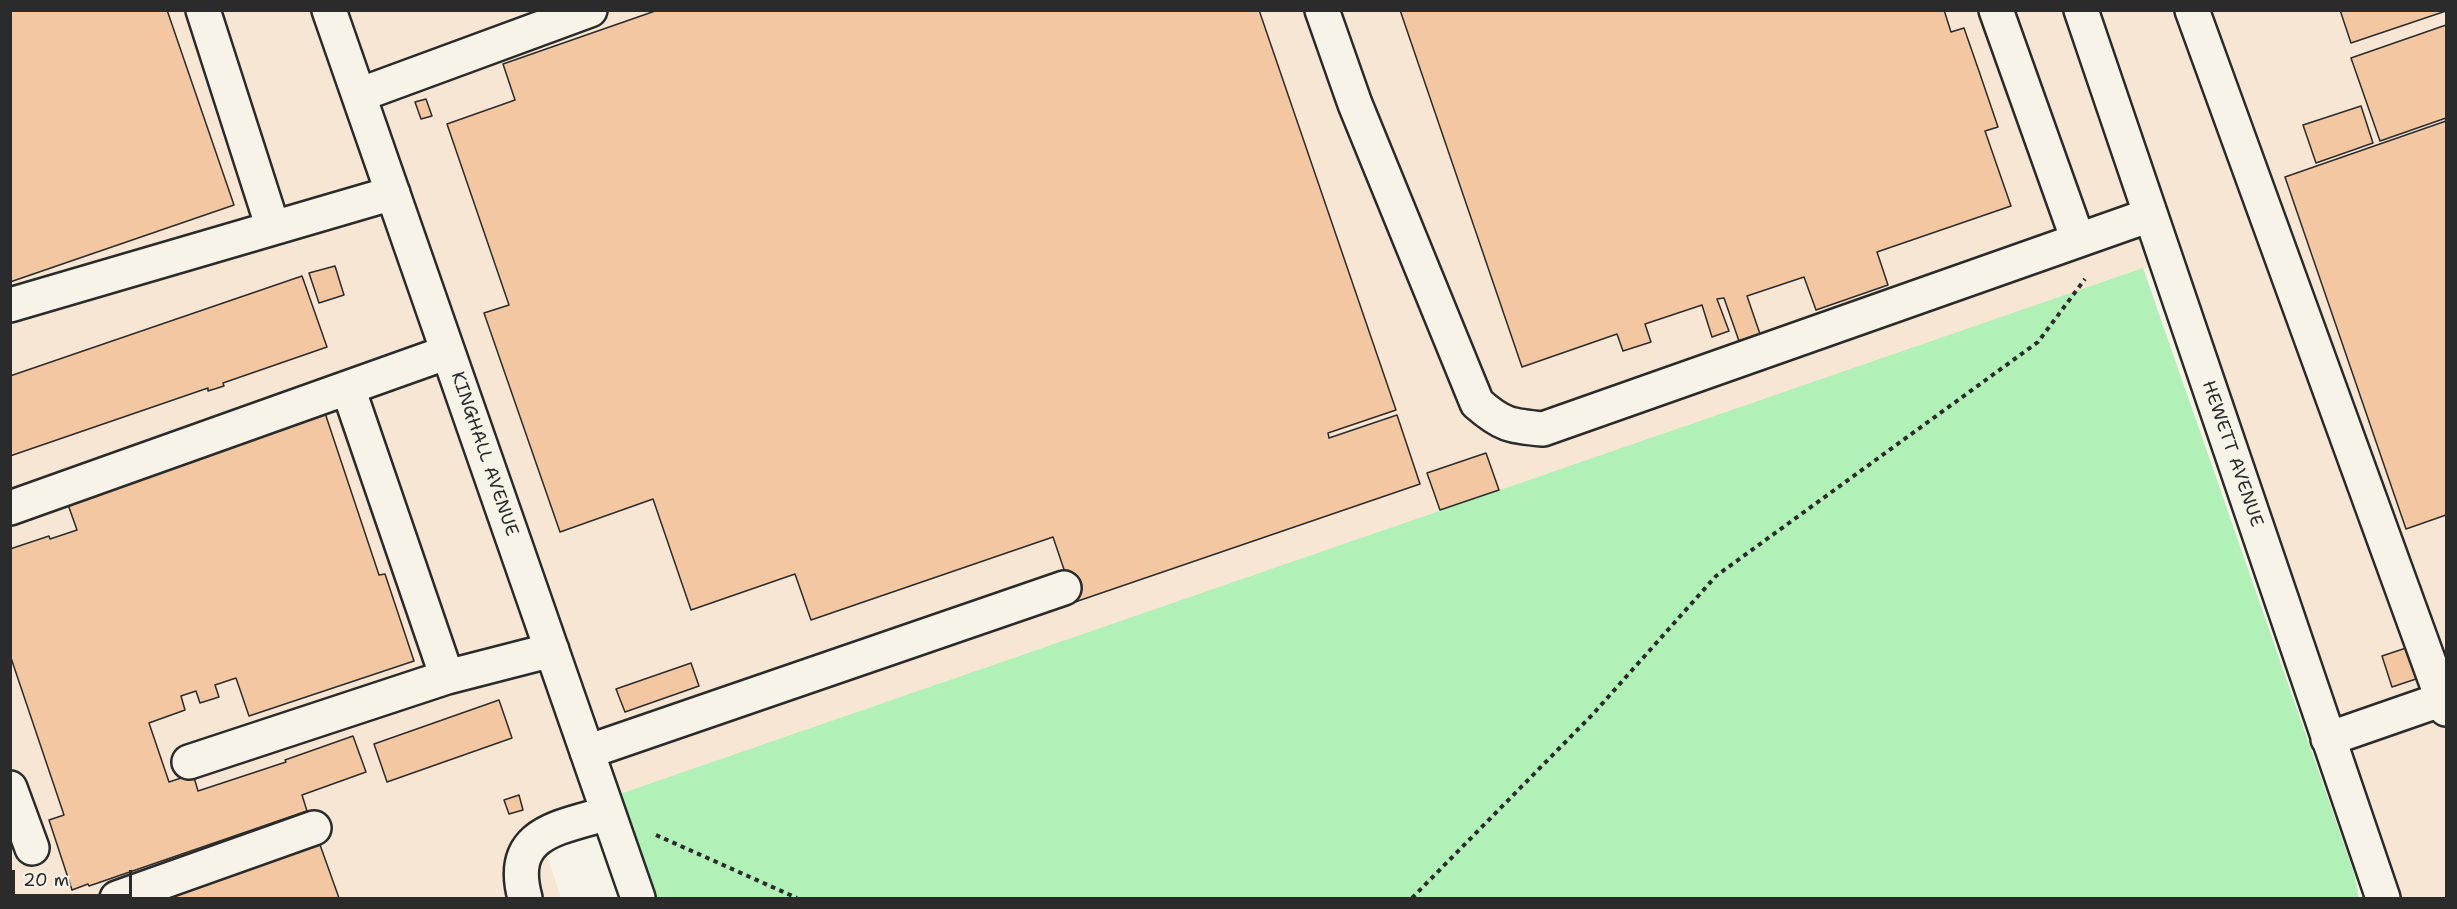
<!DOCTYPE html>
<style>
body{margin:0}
#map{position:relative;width:2457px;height:909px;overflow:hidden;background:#f7f3e8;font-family:"Shantell Sans",sans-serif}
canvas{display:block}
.frame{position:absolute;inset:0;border:12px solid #2b2b2b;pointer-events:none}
.scale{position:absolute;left:12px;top:870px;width:120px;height:27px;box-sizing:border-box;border:3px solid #2b2b2b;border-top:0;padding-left:8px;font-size:18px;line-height:21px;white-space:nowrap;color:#2b2b2b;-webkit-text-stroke:4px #f7f3e8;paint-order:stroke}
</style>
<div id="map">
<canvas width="2457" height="909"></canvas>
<div class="frame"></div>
<div class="scale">20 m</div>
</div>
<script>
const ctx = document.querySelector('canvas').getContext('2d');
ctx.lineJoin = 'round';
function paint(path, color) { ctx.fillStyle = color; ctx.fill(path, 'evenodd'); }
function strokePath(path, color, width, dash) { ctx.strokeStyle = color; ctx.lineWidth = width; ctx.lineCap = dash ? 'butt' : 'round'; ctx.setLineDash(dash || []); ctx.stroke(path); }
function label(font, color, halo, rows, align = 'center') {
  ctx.font = font + ' "Shantell Sans",sans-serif'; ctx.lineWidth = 4.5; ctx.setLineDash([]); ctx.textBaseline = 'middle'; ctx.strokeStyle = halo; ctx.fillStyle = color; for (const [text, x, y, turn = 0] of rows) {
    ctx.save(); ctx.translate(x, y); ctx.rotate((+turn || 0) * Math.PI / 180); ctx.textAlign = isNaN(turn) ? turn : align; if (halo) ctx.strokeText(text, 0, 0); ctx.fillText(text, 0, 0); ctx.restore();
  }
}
paint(new Path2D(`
 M10,11H2446V898H2383L2166,261L536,823L561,898H11Z`), '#f6e6d3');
paint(new Path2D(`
 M2143,268L2354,873L2359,898H646L611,797Z`), '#b1f0b6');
const building = new Path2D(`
 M10,10H167L234,205L10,282Z
 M658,10H1259L1396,410L1328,433L1329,438L1397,415L1420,484L1075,602L1053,537L811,620L795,574L691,610L653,499L560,532L484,313L509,305L447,124L515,100L503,64Z
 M1400,10H1944L1951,32L1964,28L1980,74L1998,127L1985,131L2011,206L1877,252L1888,285L1816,310L1804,277L1747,296L1760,334L1739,341L1724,298L1717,299L1729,331L1712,337L1702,305L1645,324L1651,342L1623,351L1617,334L1522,367Z
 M2340,10H2446V11L2351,43Z
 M2446,25V118L2380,141L2351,58Z
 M426,99L432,116L421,119L415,102Z
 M2361,106L2373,143L2316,163L2303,125Z
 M2446,121V515L2406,529L2285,177Z
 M335,266L344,295L319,303L309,273Z
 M302,276L327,347L223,383L224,386L208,391V388L10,456V376Z
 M323,407L379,575L385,574L414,661L249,716L236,678L215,685L219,697L200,703L196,691L181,696L185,710L149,723L169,782L193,774L198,791L286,762L285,760L353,736L366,772L302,795L307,811L89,886L88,884L72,890L49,820L64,815L10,655V549L49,536L50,539L77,530L65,496Z
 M1486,453L1499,490L1440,510L1427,473Z
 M2409,647L2419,678L2392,687L2382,656Z
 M691,663L699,686L625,712L616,689Z
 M499,700L512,738L387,782L374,744Z
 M519,795L523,810L509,814L504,800Z
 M319,842L339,898H149Z`);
paint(building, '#f3c7a2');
strokePath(building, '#2b2b2b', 1.5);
const minor = new Path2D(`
 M203,10L273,228
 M329,10L638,898
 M1322,10L1355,104L1477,403C1502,425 1510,426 1543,429L2150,215
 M1996,10L2078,240
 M2081,10L2383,898
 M2192,10L2446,709
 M359,95L590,10
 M10,305L393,193
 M348,388L447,677
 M10,508L448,352
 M2328,739L2446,698
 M587,752L1064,588
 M189,762L447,677L552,650
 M10,788L32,848
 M117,898L314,828
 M525,898C507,832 559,828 608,813`);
strokePath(minor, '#2b2b2b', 38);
strokePath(new Path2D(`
 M656,835L797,898
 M1412,898L1593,714L1716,576L2038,342L2085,279`), '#2b2b2b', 4, [4.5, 4.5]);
strokePath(minor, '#f7f3e8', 33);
label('18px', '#2b2b2b', '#f7f3e8', [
 ["KINGHALL AVENUE",484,454,71],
 ["HEWETT AVENUE",2232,454,71]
]);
</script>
